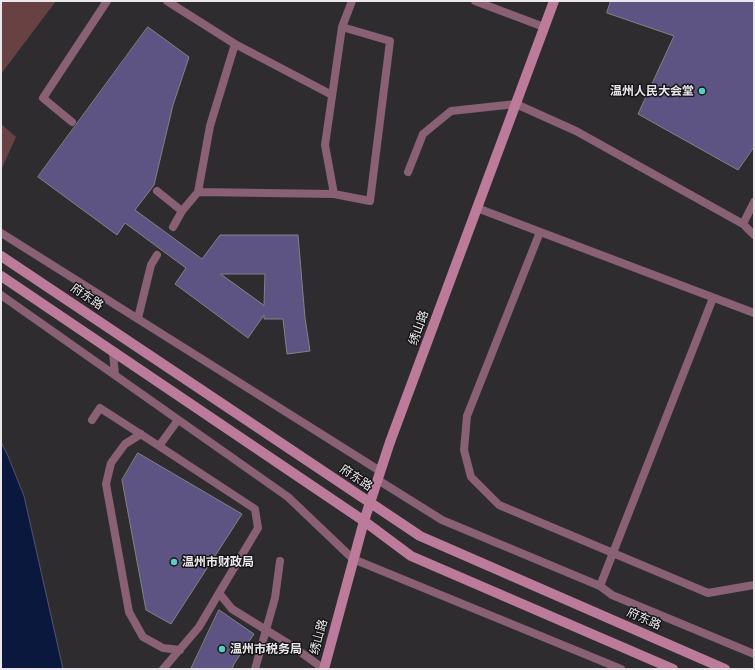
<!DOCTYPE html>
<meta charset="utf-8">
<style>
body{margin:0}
#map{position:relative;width:755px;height:670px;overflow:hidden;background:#2f2c30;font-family:Montserrat,sans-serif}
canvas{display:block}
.frame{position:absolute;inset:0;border:2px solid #eae8eb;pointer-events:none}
</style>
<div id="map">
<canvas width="755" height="670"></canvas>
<div class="frame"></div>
</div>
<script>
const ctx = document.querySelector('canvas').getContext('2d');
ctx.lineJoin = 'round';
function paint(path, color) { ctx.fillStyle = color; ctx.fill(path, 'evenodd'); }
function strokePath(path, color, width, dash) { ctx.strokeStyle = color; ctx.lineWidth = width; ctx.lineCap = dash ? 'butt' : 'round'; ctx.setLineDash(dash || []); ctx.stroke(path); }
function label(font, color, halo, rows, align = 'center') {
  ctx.font = font + ' Montserrat,"Noto Sans SC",sans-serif'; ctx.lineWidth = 3; ctx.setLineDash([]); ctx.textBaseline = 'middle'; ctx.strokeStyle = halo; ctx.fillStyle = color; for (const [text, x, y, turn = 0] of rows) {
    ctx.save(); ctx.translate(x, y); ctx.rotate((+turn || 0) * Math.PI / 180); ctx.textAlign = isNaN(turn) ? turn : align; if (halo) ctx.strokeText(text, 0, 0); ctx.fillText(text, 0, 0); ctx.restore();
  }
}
paint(new Path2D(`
 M1,1H56L1,74Z
 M1,124L16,137L1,170Z`), '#684143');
const water = new Path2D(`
 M1,442L8,456L24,496L63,669H1Z`);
paint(water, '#0a183e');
strokePath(water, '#4d5672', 1);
const building = new Path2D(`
 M611,1H754V147L738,170L638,114L674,36L607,13Z
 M148,27L189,57L173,105L154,185L135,210L202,259L220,235H298L305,318L310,351L287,354L283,319H264V315L248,338L175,284L186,268L125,223L117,235L38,177ZM221,274H265L264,305Z
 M138,453L242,514L171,624L146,610L122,480Z
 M219,610L254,634L234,664L232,669H191Z`);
paint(building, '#5e5483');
strokePath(building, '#828287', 1);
strokePath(new Path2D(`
 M167,1L235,44L332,95
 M475,1L544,27
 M342,27L390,41L370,201L334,194L325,145L342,27L352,1
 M72,122L43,98L107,1
 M408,172L423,134L451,111L516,104L576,131L743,224L754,235
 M157,191L182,211L173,227
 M198,192L334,194
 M477,208L754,313
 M182,211L198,192L210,126L235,44
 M743,224L754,202
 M540,232L467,416L464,450L471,477L499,505L708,593L754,585
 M1,233L380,471
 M1,295L288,497L353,559L621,669
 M138,318L151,265L157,255
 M113,352L115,375
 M92,420L100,408L159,446L178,420
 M141,434L125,444L111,463L106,484L129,612L143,637L163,648L180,650
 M159,446L255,509L258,528L219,593L232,609L292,646L324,669
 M378,480L442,520L600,586L612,595L754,654
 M600,586L713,298
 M163,669L199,627L219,593
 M255,669L275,598L280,561`), '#896074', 8);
strokePath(new Path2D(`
 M1,256L420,536L725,669
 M1,276L364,521L411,556L673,669
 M324,669L364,521L390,442L554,1`), '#bd7b9c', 10);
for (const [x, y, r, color] of [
 [702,91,4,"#59cebe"],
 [174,562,4,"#59cebe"],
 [222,649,4,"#59cebe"]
]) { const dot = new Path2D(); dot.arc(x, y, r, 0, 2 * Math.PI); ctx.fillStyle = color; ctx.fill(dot); strokePath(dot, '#161517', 1.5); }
label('bold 12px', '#eae8eb', '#161517', [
 ["温州人民大会堂",694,91,"right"],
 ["温州市财政局",182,562],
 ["温州市税务局",230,649]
], 'left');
label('12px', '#eae8eb', '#161517', [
 ["府东路",87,297,34],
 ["绣山路",419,328,-70],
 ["府东路",356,478,34],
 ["府东路",644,619,24],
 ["绣山路",319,637,-75]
]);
</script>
